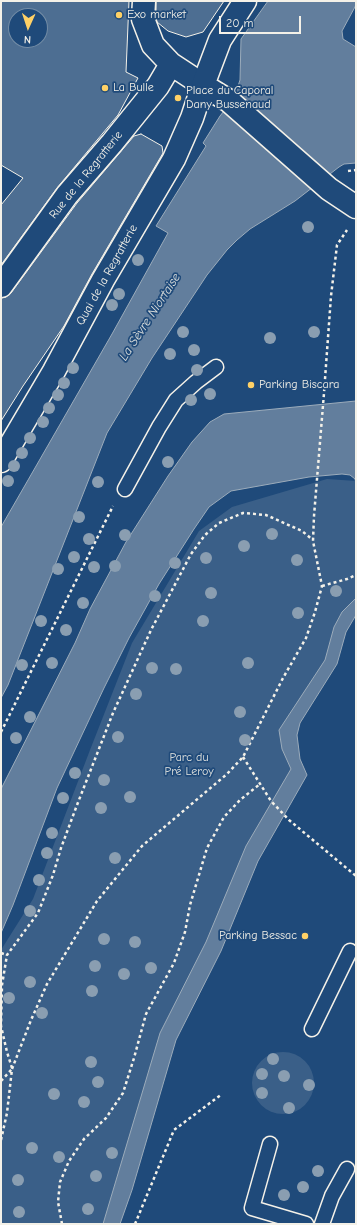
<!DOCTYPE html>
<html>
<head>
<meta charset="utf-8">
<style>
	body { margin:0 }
	#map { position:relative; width:357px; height:1225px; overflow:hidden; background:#1f4a7a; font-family:"Comic Neue",sans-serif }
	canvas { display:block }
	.frame { position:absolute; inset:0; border:2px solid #f4f1e8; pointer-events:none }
	.north { position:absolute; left:8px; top:8px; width:40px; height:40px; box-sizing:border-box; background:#1f4a7a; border:1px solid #748da6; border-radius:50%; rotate:183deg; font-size:11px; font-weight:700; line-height:16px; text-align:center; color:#f4f1e8 }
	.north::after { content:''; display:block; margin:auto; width:14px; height:18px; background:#ffd166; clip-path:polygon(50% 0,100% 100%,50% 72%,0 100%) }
	.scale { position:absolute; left:219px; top:16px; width:82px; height:18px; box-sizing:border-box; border:2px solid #f4f1e8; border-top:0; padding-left:5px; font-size:12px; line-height:14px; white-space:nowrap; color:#f4f1e8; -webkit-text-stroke:3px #1f4a7a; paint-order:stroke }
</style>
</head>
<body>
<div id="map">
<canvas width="357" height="1225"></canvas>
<div class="frame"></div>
<div class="north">N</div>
<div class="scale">20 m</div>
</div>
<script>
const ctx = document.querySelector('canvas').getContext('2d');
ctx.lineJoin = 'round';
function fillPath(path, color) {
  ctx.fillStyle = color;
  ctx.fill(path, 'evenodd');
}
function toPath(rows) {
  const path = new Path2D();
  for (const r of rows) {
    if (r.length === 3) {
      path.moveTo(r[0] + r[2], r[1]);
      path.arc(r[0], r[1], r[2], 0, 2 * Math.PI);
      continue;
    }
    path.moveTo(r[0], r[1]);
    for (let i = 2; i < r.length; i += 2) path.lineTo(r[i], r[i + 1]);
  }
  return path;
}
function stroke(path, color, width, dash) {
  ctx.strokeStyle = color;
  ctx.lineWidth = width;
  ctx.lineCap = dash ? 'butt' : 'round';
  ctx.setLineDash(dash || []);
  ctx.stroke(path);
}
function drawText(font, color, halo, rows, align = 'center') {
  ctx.font = font + ' "Comic Neue",sans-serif';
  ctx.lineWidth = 3.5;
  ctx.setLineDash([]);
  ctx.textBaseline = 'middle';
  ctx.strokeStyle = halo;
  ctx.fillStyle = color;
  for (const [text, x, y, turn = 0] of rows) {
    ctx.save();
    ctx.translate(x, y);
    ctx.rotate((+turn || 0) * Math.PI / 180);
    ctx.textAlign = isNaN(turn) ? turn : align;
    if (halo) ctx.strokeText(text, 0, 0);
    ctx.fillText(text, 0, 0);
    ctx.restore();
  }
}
fillPath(toPath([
	[327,479,356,481,356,605,336,653,283,733,296,772,208,943,107,1224,1,1224,1,950,33,899,90,750,132,643,199,531,232,507],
	[283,1083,31]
]), '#3a5f88');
const water = toPath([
	[268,1,356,1,356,5,342,31,343,39,356,47,356,163,344,164,339,167,295,201,250,229,237,240,227,250,207,275,152,358,107,433,8,685,1,698,1,527,112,334,168,233,156,226,206,146,203,143,220,116,234,98,240,80,241,39,268,1],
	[356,401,356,483,355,479,350,475,342,474,309,477,231,491,209,507,194,529,159,584,129,638,104,688,57,788,13,905,1,933,1,789,75,643,90,609,126,542,168,476,192,442,210,422,224,414,356,401],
	[356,598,356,615,346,632,337,664,300,723,297,735,300,759,307,775,258,861,221,951,176,1040,132,1190,120,1224,103,1224,160,1033,206,942,246,846,291,769,282,749,279,730,325,660,334,627,342,612,356,598]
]);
fillPath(water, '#627e9d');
stroke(water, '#9cacbb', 1);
const building = toPath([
	[1,1,129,1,126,72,138,78,118,115,57,188,1,265,1,205,23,178,1,165,1,1],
	[16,16,40,16,40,40,16,40,16,16],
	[156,1,224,1,203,32,186,37,168,31,157,22,156,17,156,1],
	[141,134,162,146,163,153,92,274,64,326,23,386,1,421,1,298,6,297,11,293,77,203,134,136,141,134]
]);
fillPath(building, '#4d6e92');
stroke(building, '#f4f1e8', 1);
const service = toPath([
	[125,489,159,427,176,400,196,382,216,367],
	[312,1029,350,951],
	[270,1144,252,1208,306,1224],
	[322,1224,332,1196,347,1169]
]);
const minor = toPath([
	[1,286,67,195,112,143,158,86,171,64],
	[1,461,54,371,103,280,174,159,192,118,203,85,171,64,153,45,143,19,144,1]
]);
const tertiary = toPath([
	[245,1,220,40,203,85,229,101,329,189,356,207]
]);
stroke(service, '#f4f1e8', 17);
stroke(minor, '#f4f1e8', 25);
stroke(tertiary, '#f4f1e8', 25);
stroke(toPath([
	[348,171,356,170],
	[322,586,347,579,356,575],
	[1,732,113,506],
	[243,757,271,801,289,820,356,876],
	[1,953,7,955],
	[12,1068,7,1052,1,1026,2,985,7,955,38,913,53,875,61,848,77,805,113,713,151,630,191,554,205,535,219,523,243,513,266,515,302,531,313,540],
	[1,1081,12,1069],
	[1,1140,7,1113,12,1069,31,1020,47,984,97,901,142,846,227,774,243,757,283,678,306,638,315,612,322,586,313,541,314,516,324,393,331,296,337,245,347,230],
	[62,1224,58,1202,60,1182,69,1161,84,1139,106,1118,123,1093,134,1058,146,1014,174,963,185,932,190,905,207,848,224,817,240,800,260,784],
	[135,1224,174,1130,222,1094]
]), '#f4f1e8', 2.5, [3, 3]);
stroke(service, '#1f4a7a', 14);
stroke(minor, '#1f4a7a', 22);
stroke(tertiary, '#1f4a7a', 22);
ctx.fillStyle = '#8a9eb1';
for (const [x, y] of [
	[308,227],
	[138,260],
	[119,294],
	[112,305],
	[183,332],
	[314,332],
	[270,338],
	[194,350],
	[170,354],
	[73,368],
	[197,370],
	[64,383],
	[210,394],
	[58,395],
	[191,400],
	[49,408],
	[43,422],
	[30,438],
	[22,453],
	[168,462],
	[14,466],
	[8,481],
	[98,482],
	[79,517],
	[272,534],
	[125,535],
	[89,539],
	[244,546],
	[74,557],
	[206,558],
	[297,560],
	[175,563],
	[115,566],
	[94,567],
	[58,569],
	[336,591],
	[211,593],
	[155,596],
	[83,603],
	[298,613],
	[41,621],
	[203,621],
	[66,630],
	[52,663],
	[248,663],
	[22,665],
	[152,668],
	[176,669],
	[136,694],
	[240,712],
	[30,717],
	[118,737],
	[16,738],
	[245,740],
	[75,773],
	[104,780],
	[130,797],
	[63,798],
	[101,808],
	[52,833],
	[47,853],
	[115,858],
	[39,880],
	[30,911],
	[104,939],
	[135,942],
	[95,966],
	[151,968],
	[124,974],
	[30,982],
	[92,991],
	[9,998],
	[42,1013],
	[273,1059],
	[91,1062],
	[262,1074],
	[284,1076],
	[98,1082],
	[309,1085],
	[262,1093],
	[54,1094],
	[84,1102],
	[289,1108],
	[32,1148],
	[112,1153],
	[59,1157],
	[318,1171],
	[96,1176],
	[18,1180],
	[303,1187],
	[284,1195],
	[88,1209],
	[19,1212]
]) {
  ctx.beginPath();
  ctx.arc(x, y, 6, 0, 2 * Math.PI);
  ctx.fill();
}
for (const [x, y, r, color] of [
	[119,15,4,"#ffd166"],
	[105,88,4,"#ffd166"],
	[178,98,4,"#ffd166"],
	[251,385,4,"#ffd166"],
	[305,936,4,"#ffd166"]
]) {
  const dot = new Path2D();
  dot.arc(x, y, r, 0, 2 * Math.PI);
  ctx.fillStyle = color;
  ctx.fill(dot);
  stroke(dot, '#1f4a7a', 1.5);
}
drawText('12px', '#f4f1e8', '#1f4a7a', [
	["Exo market",127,15],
	["La Bulle",113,88],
	["Place du Caporal",186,91],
	["Dany Bussenaud",186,105],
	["Parking Biscara",259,385],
	["Parking Bessac",297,936,"right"]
], 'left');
drawText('12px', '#f4f1e8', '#1f4a7a', [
	["Rue de la Regratterie",86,175,-51],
	["Quai de la Regratterie",107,275,-61]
]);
drawText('12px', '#e1e2de', '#1f4a7a', [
	["Parc du",189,758],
	["Pré Leroy",189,772]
]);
drawText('italic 13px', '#dee0dd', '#1f4a7a', [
	["La Sèvre Niortaise",150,317,-57]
]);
</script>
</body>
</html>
